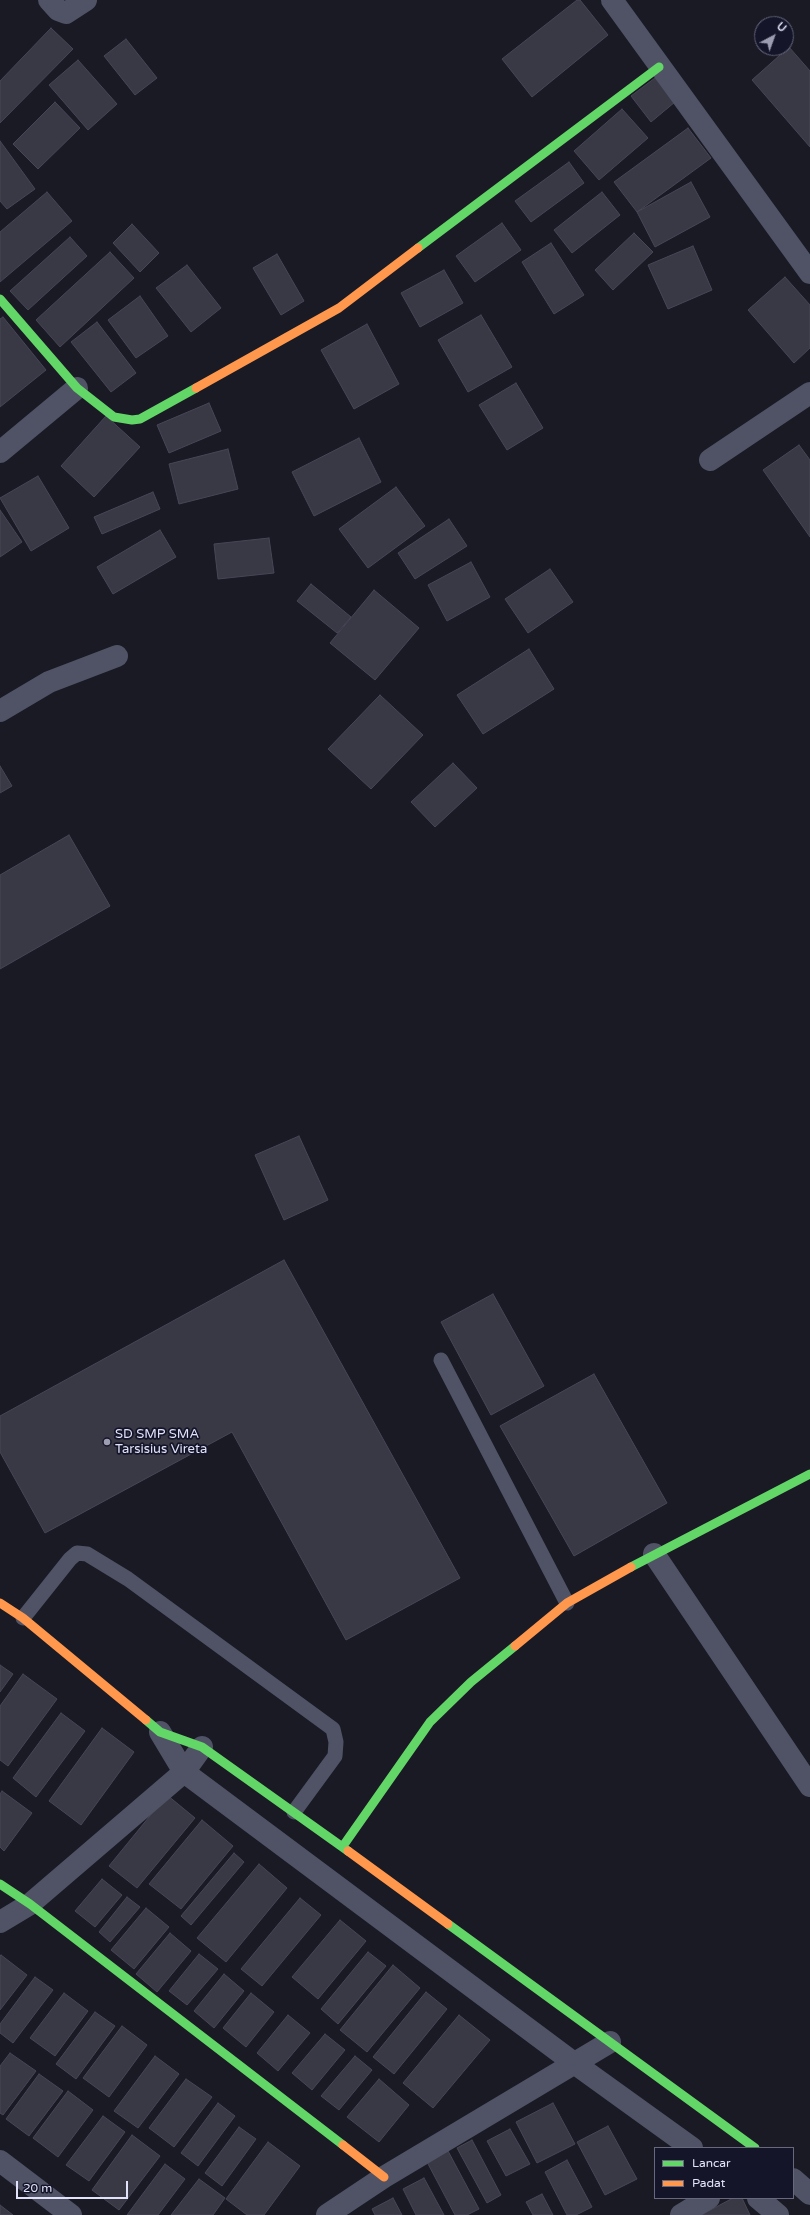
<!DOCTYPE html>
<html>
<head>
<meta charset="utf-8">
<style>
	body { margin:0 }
	#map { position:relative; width:810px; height:2215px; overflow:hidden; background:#1a1a25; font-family:"Varela Round",sans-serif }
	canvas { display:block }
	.legend { position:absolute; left:654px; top:2147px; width:140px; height:52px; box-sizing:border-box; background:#15152a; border:1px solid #67677e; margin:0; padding:5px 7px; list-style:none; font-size:12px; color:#e2e3fb }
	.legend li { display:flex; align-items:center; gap:8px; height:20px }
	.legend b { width:20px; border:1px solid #67677e }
	.north { position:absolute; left:754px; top:16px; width:40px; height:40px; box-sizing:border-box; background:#15152a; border:1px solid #67677e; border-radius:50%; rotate:41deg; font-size:11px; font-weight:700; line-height:16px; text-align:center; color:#e2e3fb }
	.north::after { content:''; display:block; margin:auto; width:14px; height:18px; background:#9c9db0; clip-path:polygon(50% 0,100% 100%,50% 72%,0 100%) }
	.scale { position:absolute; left:16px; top:2181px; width:112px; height:18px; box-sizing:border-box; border:2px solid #e2e3fb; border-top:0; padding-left:5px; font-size:12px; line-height:14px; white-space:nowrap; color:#e2e3fb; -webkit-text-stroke:3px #15152a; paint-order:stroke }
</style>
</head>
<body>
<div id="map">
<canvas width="810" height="2215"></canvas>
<ul class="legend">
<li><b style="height:5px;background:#63d668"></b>Lancar</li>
<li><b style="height:5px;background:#ff974d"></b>Padat</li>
</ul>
<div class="north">U</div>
<div class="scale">20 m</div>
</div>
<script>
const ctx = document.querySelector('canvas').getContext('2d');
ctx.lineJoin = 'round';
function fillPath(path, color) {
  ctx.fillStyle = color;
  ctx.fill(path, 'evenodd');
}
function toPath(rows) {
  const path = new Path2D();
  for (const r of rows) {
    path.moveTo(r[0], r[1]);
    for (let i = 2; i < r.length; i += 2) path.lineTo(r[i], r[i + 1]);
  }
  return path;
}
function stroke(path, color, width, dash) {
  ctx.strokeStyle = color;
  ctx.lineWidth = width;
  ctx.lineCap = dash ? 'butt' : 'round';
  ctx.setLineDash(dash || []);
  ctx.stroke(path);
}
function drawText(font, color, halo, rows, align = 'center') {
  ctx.font = font + ' "Varela Round",sans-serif';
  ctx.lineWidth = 3.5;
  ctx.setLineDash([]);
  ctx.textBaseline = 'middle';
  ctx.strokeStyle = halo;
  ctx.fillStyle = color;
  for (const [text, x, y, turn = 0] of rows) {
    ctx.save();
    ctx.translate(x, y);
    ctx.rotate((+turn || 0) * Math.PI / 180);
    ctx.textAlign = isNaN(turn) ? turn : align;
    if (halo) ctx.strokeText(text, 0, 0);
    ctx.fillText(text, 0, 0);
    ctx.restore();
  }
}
const building = toPath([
	[577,0,580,0,608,35,532,97,502,59,577,0],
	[51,28,73,49,0,123,0,81,51,28],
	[126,39,157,78,135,95,104,56,126,39],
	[789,47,810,71,810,147,752,80,789,47],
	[78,60,117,104,88,130,49,85,78,60],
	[655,78,675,102,651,122,631,96,655,78],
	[55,102,80,128,38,169,13,144,55,102],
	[622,109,648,138,599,180,574,151,622,109],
	[688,128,711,158,637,212,614,182,688,128],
	[0,141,35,189,7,209,0,201,0,141],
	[569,162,584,183,531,222,515,201,569,162],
	[691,182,710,217,655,247,637,212,691,182],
	[47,192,72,221,0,282,0,232,47,192],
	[602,192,620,215,572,253,554,230,602,192],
	[502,223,521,250,475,282,456,256,502,223],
	[132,224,159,253,140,272,113,243,132,224],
	[634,233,653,252,613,290,595,270,634,233],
	[70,237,87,256,28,310,10,291,70,237],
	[551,243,584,295,554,314,522,262,551,243],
	[693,246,712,290,668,309,648,265,693,246],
	[110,252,134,278,60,347,36,320,110,252],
	[277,254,304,301,281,315,253,268,277,254],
	[187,265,221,308,191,332,156,288,187,265],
	[444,270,463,303,420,327,401,293,444,270],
	[785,277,810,305,810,348,794,363,748,310,785,277],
	[140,296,168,336,136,358,108,320,140,296],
	[481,315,512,367,468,392,438,340,481,315],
	[3,317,46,370,0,407,0,319,3,317],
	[97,322,136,373,111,392,71,342,97,322],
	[367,324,399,384,354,409,321,350,367,324],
	[516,383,543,428,507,450,479,405,516,383],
	[209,403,221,431,169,453,157,425,209,403],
	[106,416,140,447,94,497,61,466,106,416],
	[359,438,381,482,314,516,292,472,359,438],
	[799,445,810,460,810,537,763,470,799,445],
	[228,449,238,489,179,504,169,464,228,449],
	[38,476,69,528,31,551,0,498,38,476],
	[396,487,425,526,368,568,339,529,396,487],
	[153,492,160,509,102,534,94,517,153,492],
	[0,510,22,542,0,557,0,510],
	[449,519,467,546,415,579,398,553,449,519],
	[160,530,176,557,113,594,97,567,160,530],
	[269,538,274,573,218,579,214,544,269,538],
	[471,562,490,597,447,621,428,585,471,562],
	[550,569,573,602,528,633,505,599,550,569],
	[311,584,351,617,337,633,297,601,311,584],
	[374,590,419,628,375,680,330,643,374,590],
	[529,649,554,689,483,734,457,695,529,649],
	[380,695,423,735,371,789,328,749,380,695],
	[453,763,477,788,435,827,411,802,453,763],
	[0,766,12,786,0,793,0,766],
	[69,835,110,906,0,969,0,875,69,835],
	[299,1136,328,1200,284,1220,255,1155,299,1136],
	[284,1260,460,1578,346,1640,232,1432,45,1533,0,1452,0,1416,284,1260],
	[493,1294,544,1386,491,1415,441,1322,493,1294],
	[594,1374,667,1503,574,1556,500,1426,594,1374],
	[0,1665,13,1674,0,1692,0,1665],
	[23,1674,57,1699,8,1766,0,1760,0,1706,23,1674],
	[61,1713,85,1731,36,1797,13,1778,61,1713],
	[102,1728,134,1752,81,1825,49,1801,102,1728],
	[2,1791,32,1813,4,1851,0,1847,0,1794,2,1791],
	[167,1795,195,1818,137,1888,109,1866,167,1795],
	[202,1820,233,1846,181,1909,149,1884,202,1820],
	[234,1853,244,1862,191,1925,181,1916,234,1853],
	[259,1864,287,1888,226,1962,197,1938,259,1864],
	[102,1879,122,1895,95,1927,75,1911,102,1879],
	[127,1897,140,1907,110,1942,99,1932,127,1897],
	[300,1898,321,1915,262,1986,241,1969,300,1898],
	[146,1908,169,1927,134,1969,111,1950,146,1908],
	[340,1920,366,1941,318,1999,292,1977,340,1920],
	[170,1933,191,1951,157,1992,136,1974,170,1933],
	[368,1952,386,1966,338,2024,321,2009,368,1952],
	[199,1954,218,1969,187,2005,169,1991,199,1954],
	[1,1955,27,1975,0,2010,0,1956,1,1955],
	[393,1965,420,1988,367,2052,340,2030,393,1965],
	[224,1974,244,1991,214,2028,194,2011,224,1974],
	[35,1977,53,1990,13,2043,0,2033,0,2024,35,1977],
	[426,1992,447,2009,394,2074,373,2057,426,1992],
	[64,1993,88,2011,55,2056,30,2038,64,1993],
	[251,1993,274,2012,246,2047,223,2028,251,1993],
	[95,2012,115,2026,76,2079,56,2064,95,2012],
	[288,2015,310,2033,278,2071,257,2053,288,2015],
	[459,2015,490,2040,433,2108,403,2083,459,2015],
	[122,2026,147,2045,109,2097,83,2078,122,2026],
	[325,2034,345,2050,312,2090,292,2073,325,2034],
	[10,2053,36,2071,3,2115,0,2113,0,2066,10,2053],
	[155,2056,179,2074,138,2128,114,2111,155,2056],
	[355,2056,372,2070,339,2110,321,2096,355,2056],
	[39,2074,63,2091,29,2136,6,2119,39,2074],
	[186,2079,212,2097,174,2147,149,2128,186,2079],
	[379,2079,409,2105,379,2142,347,2117,379,2079],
	[68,2091,93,2110,58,2157,33,2138,68,2091],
	[218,2103,235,2116,198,2166,181,2153,218,2103],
	[553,2103,575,2144,537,2163,516,2122,553,2103],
	[103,2116,125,2132,89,2181,66,2165,103,2116],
	[608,2126,637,2179,605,2195,577,2142,608,2126],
	[239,2127,256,2139,222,2186,205,2173,239,2127],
	[510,2129,530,2164,506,2176,487,2141,510,2129],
	[132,2135,160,2156,119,2210,92,2190,132,2135],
	[472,2140,501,2195,487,2203,457,2148,472,2140],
	[268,2142,300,2166,264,2215,247,2215,226,2199,268,2142],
	[448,2151,479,2209,467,2215,455,2215,427,2162,448,2151],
	[567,2160,592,2207,576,2215,567,2215,545,2172,567,2160],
	[165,2164,185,2179,158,2215,127,2215,165,2164],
	[424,2178,444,2215,416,2215,403,2189,424,2178],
	[199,2179,225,2198,213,2215,171,2215,199,2179],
	[542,2194,553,2215,533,2215,526,2202,542,2194],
	[393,2198,402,2215,375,2215,372,2209,393,2198],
	[733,2198,742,2198,750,2215,701,2215,733,2198],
	[0,2205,13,2215,0,2215,0,2205]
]);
fillPath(building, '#393946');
stroke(building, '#464657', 1);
stroke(toPath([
	[441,1360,567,1603],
	[23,1618,70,1559,77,1553,87,1554,128,1579,333,1729,336,1742,335,1756,294,1812]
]), '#505365', 15);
stroke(toPath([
	[49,0,58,10,66,13,86,0],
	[612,0,810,273],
	[0,452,77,388],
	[710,460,810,393],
	[0,711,49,682,117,656],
	[654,1554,810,1786],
	[160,1732,184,1772,574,2063,692,2148],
	[0,1922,30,1904,184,1772,202,1747],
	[0,2161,71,2215],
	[793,2179,810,2194],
	[758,2198,778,2215],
	[327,2215,384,2177,610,2042],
	[681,2215,709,2198]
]), '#505365', 22);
stroke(toPath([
	[418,248,659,67],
	[0,299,77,388,114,417,132,420,140,419,196,388],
	[631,1567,810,1474],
	[146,1720,160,1732,202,1747,348,1851],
	[343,1846,430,1722,471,1682,515,1646],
	[0,1884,30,1904,343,2145],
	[448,1924,755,2148]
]), '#63d668', 9);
stroke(toPath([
	[196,388,339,308,418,248],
	[0,1603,23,1618,146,1720],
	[515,1646,567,1603,631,1567],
	[348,1851,448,1924],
	[343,2145,384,2177]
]), '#ff974d', 9);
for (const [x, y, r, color] of [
	[107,1442,4,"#9c9db0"]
]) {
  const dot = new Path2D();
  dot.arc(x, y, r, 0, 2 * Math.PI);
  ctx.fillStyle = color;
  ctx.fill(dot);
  stroke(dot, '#15152a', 1.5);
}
drawText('13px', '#e2e3fb', '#15152a', [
	["SD SMP SMA",115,1435],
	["Tarsisius Vireta",115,1450]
], 'left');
</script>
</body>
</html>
